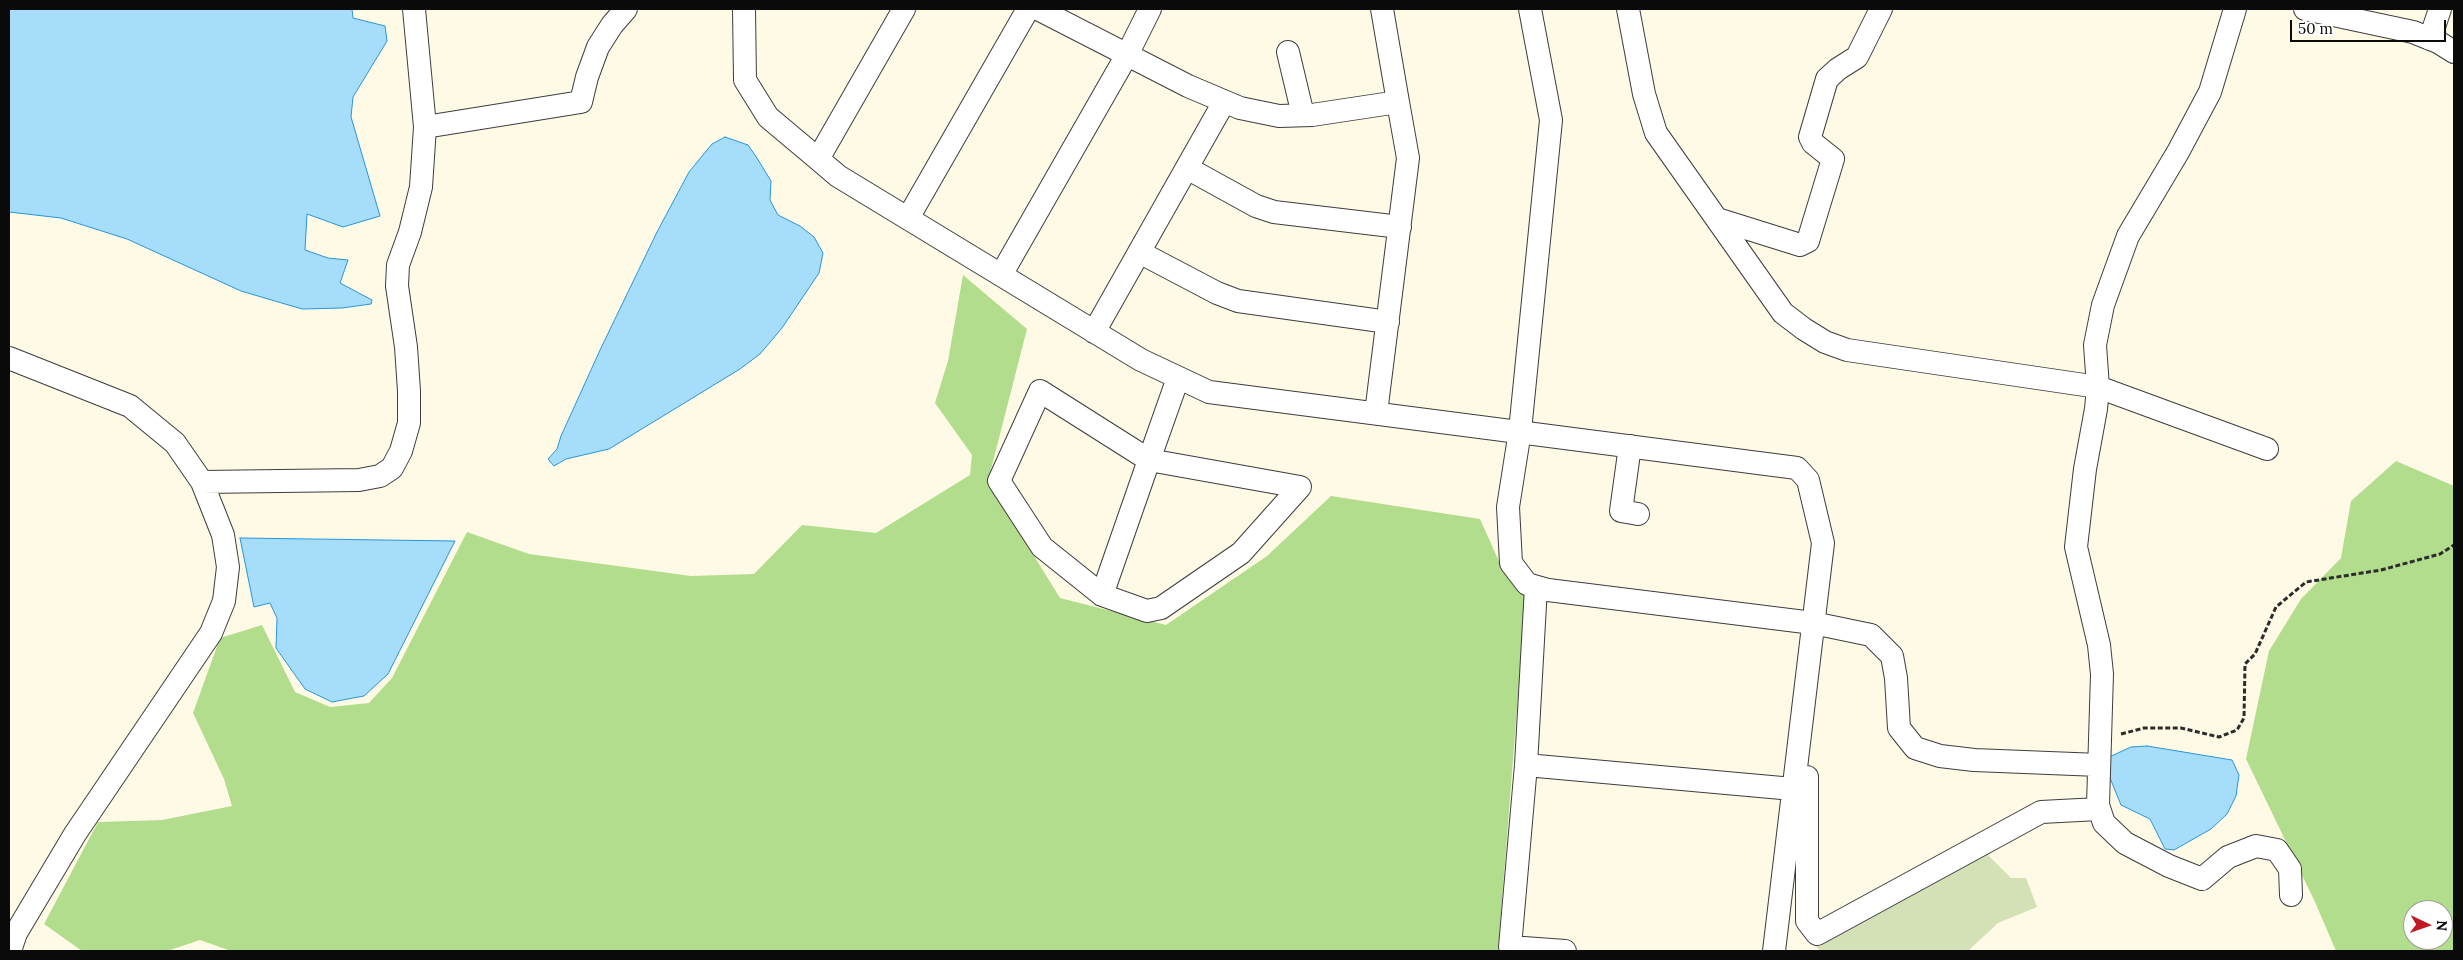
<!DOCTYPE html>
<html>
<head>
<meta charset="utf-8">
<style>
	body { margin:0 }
	#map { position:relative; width:2463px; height:960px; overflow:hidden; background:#fffae6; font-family:Lora,serif }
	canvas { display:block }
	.frame { position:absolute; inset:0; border:10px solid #0a0a0a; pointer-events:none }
	.north { position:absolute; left:2403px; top:900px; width:50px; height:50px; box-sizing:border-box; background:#fff; border:1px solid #9d9d9d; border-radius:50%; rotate:93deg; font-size:14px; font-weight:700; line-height:20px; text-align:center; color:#0a0a0a }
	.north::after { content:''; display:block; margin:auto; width:18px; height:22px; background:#c21925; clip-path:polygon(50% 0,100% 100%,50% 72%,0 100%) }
	.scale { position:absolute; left:2290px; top:20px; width:156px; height:22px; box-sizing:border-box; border:2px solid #0a0a0a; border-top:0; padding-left:6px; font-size:15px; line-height:18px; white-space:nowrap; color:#0a0a0a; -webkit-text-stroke:4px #fff; paint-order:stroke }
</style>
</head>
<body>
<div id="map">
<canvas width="2463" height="960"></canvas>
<div class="frame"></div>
<div class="north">N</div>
<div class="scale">50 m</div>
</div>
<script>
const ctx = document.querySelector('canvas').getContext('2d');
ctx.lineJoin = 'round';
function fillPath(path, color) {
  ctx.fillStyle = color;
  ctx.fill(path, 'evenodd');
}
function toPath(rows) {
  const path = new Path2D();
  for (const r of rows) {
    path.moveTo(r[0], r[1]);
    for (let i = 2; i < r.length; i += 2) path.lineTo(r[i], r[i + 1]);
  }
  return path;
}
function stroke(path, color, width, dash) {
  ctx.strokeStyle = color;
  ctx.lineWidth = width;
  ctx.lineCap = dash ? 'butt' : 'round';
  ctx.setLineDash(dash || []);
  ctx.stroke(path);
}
fillPath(toPath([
	[963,275,1027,329,988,481,1060,598,1166,625,1267,556,1331,496,1480,519,1502,568,1526,594,1498,951,231,951,200,940,167,951,82,951,44,924,98,822,162,820,232,806,224,779,193,713,220,638,262,625,295,692,330,707,369,703,392,678,467,532,529,554,691,576,754,574,802,525,876,533,970,475,972,455,935,403,948,361],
	[2396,461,2454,486,2454,951,2336,951,2315,902,2246,759,2269,651,2301,599,2341,558,2351,501],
	[2413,910,2443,910,2443,940,2413,940]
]), '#b2dd8c');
fillPath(toPath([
	[1982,849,2011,878,2026,878,2037,907,1998,923,1968,951,1820,951,1815,945]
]), '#d4e1b7');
const water = toPath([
	[9,9,352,9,353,18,385,26,387,41,353,97,351,117,380,216,343,227,307,214,305,250,328,258,348,260,340,283,372,300,371,304,342,308,302,309,241,291,127,239,61,218,9,212,9,9],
	[725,137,748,145,757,158,771,181,770,200,778,215,800,226,814,237,823,253,819,273,782,328,760,354,740,369,609,449,566,459,554,466,548,459,557,449,561,436,601,348,657,232,689,172,712,144,725,137],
	[240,538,455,541,388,674,364,696,332,702,305,689,276,648,277,618,270,603,254,607,240,538],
	[2147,746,2232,760,2239,775,2236,796,2227,814,2211,829,2174,850,2165,849,2150,819,2121,805,2108,773,2107,758,2131,747,2147,746]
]);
fillPath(water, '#a6ddfb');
stroke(water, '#2895d7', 1);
const minor = toPath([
	[744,9,745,80,768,117,818,159,838,176,1141,360,1209,392,1797,468,1808,480,1823,543,1774,951],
	[1038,9,1188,86,1240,108,1279,116,1312,115,1398,102,1382,9],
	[1530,9,1551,120,1520,431,1508,507,1511,563,1527,584,1548,590,1813,623,1871,635,1892,656,1896,678,1899,728,1915,748,1940,756,1974,760,2099,765],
	[1628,9,1644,94,1656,133,1783,313,1804,329,1825,342,1847,350,2098,387,2267,449],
	[2235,9,2210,92,2178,152,2128,236,2103,305,2095,345,2098,387,2096,409,2085,469,2076,547,2099,645,2102,674,2098,805,2104,823,2125,843,2169,866,2202,879,2228,857,2256,846,2277,850,2290,869,2291,895],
	[2305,9,2413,32,2438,42,2454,52],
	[2430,39,2440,9],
	[1288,52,1303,115],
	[425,127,581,102,587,77,598,47,612,25,626,9],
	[818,159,904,9],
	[1187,168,1256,206,1274,212,1400,227],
	[908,218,1028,9],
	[1717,219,1800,245,1808,241,1833,159,1813,143,1810,137,1827,79,1838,69,1857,57,1881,9],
	[1139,252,1217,293,1238,301,1388,322],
	[1001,275,1128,53,1150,9],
	[1094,332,1224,102],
	[9,358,130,406,175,443,202,482,223,535,228,567,224,601,211,633,75,834,16,933,10,951],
	[1376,413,1408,158,1398,102],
	[1630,446,1621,511,1638,514],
	[202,482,359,480,380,476,392,468,401,451,409,423,409,391,406,347,397,286,398,265,410,232,421,187,425,127,414,9],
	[1536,587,1526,765,1510,947,1565,951],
	[1102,595,1147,611,1161,608,1241,553,1300,487,1149,460,1040,391,999,481,1042,547,1102,595,1149,460,1178,378],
	[1526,765,1793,789],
	[1807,777,1807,921,1817,934,2041,812,2099,809]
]);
stroke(minor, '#3d3d3d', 24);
stroke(toPath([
	[2121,734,2144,728,2181,728,2219,737,2237,730,2244,718,2245,664,2255,654,2276,607,2306,582,2381,570,2440,554,2454,545]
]), '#2c2c2c', 3, [5, 2.5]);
stroke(minor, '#fff', 22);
</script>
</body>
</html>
